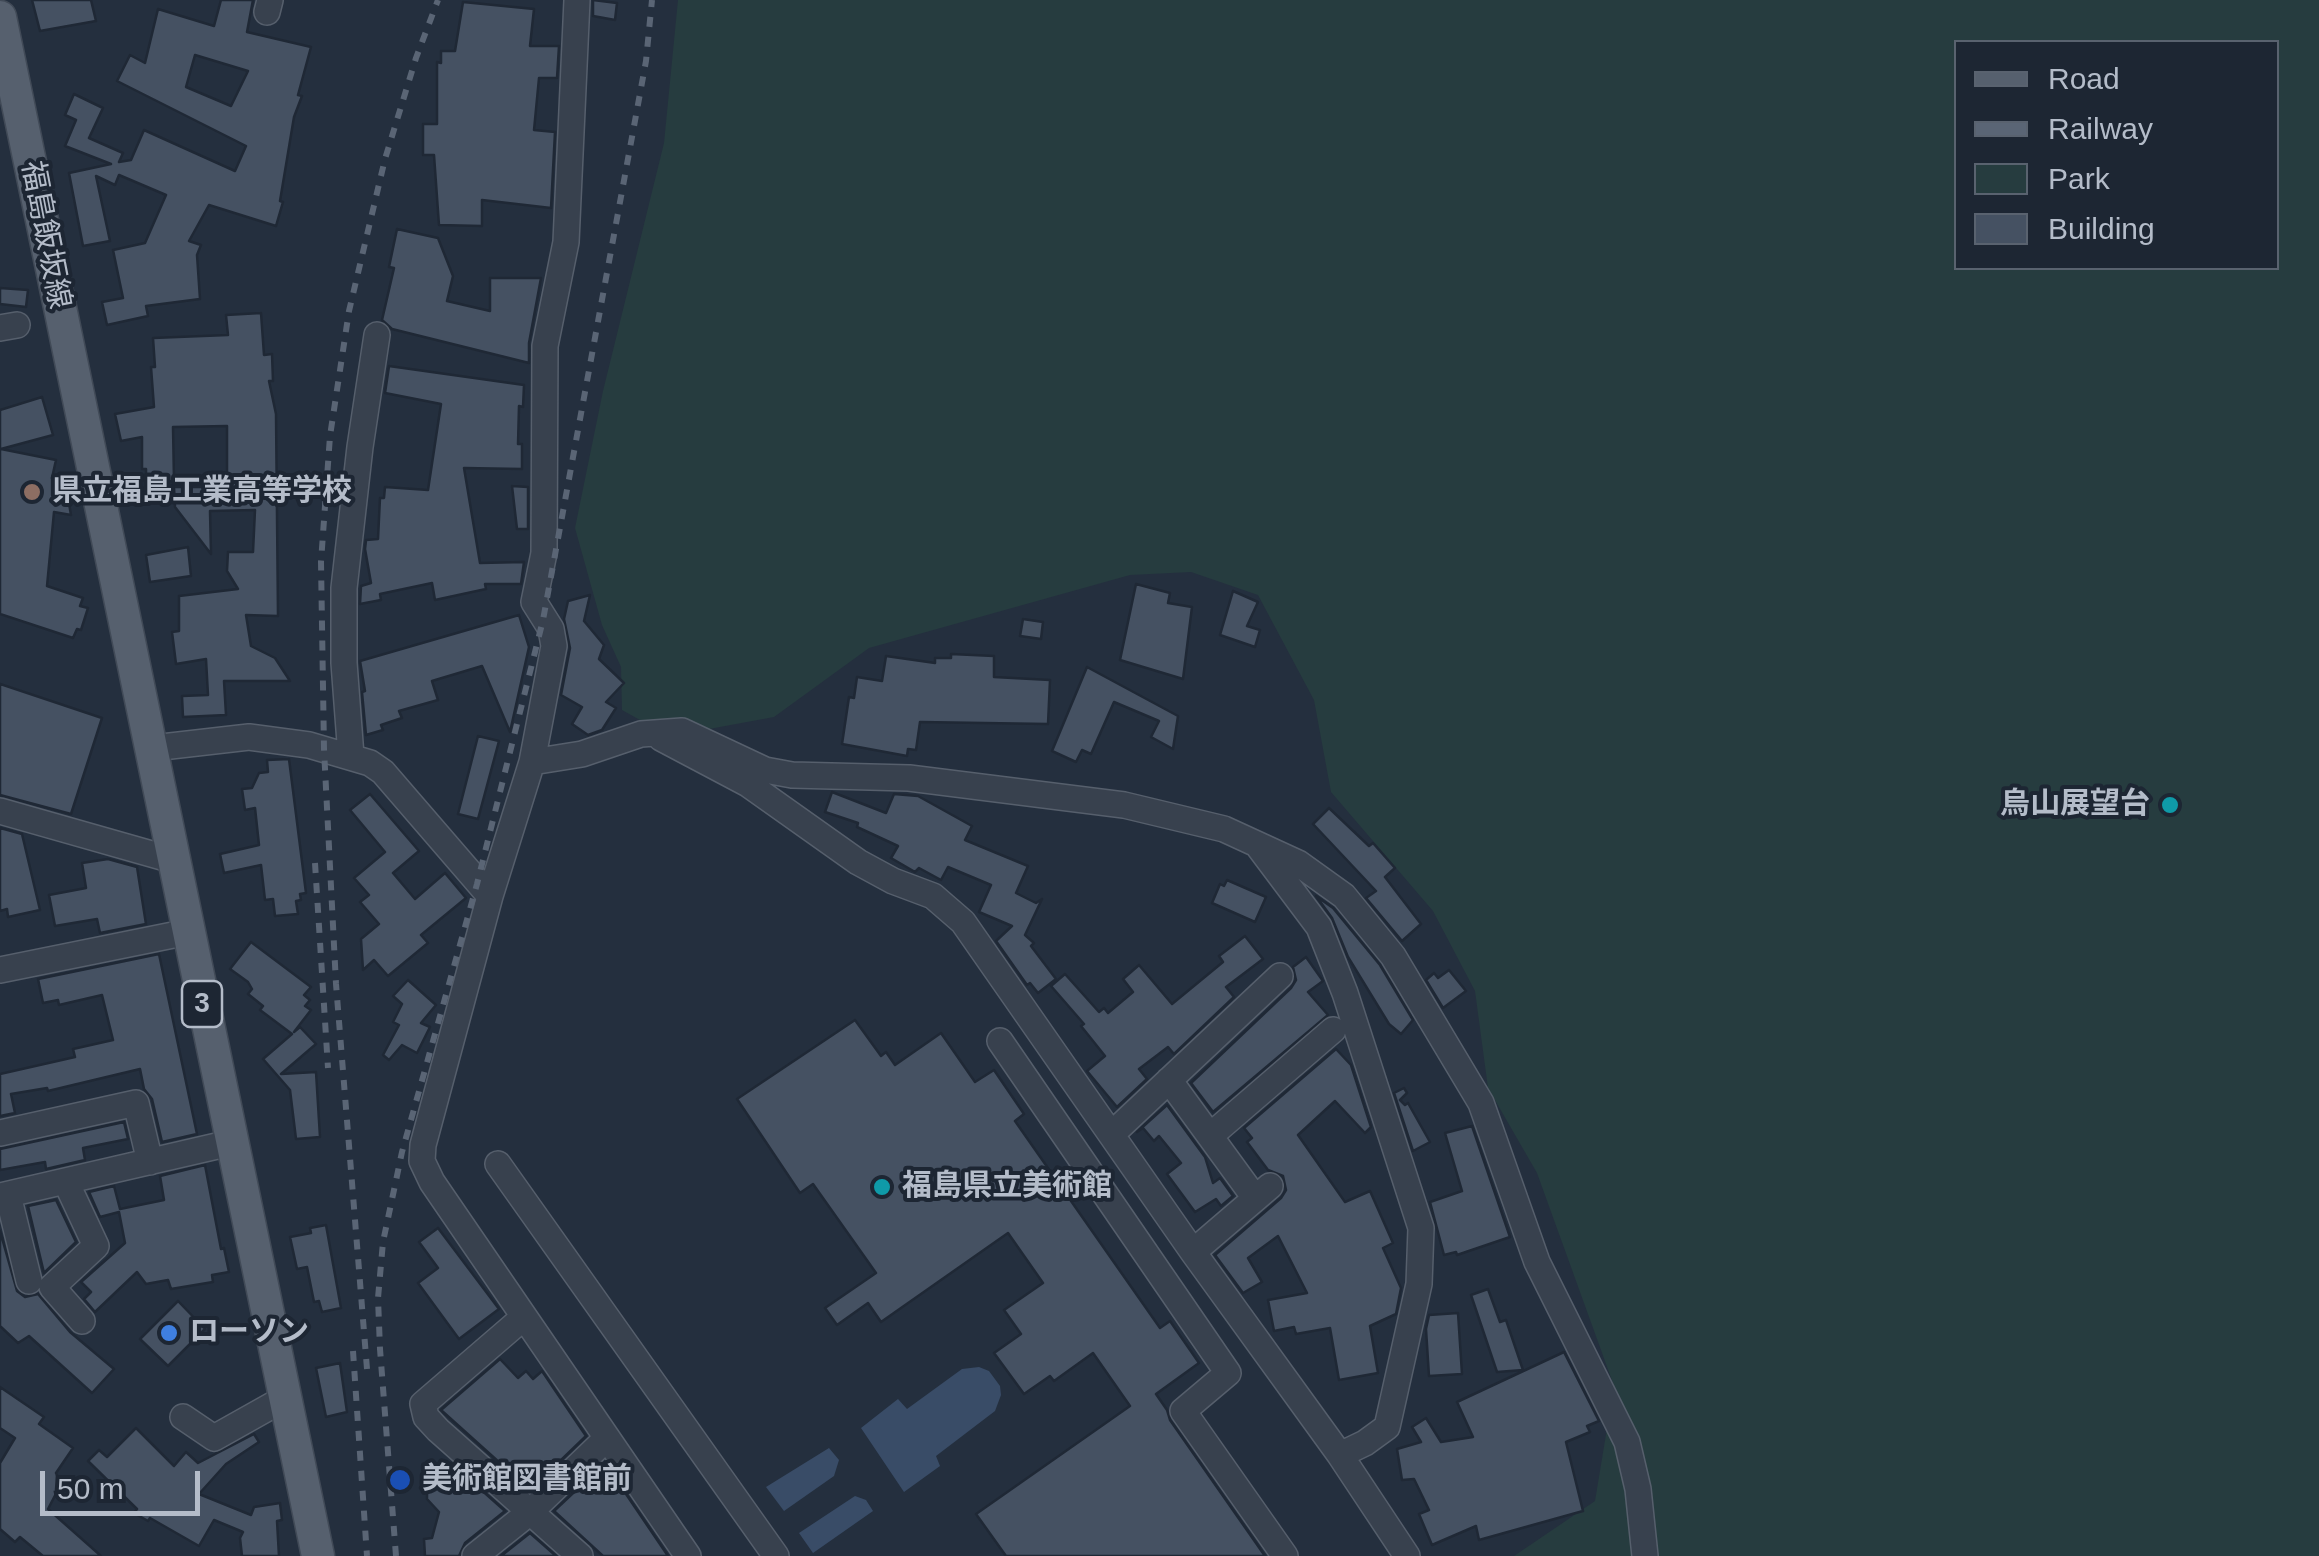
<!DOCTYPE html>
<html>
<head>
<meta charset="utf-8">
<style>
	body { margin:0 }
	#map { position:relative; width:2319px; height:1556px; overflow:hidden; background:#242f3e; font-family:Helvetica,sans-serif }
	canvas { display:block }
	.legend { position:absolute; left:1954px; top:40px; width:325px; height:230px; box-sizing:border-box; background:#1d2633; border:2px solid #59626f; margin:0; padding:12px 18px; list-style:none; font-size:30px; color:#b4bcc9 }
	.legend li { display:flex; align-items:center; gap:20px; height:50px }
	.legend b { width:50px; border:2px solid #59626f }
	.scale { position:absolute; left:40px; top:1471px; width:160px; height:45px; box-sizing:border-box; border:5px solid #b4bcc9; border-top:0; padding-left:12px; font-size:30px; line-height:35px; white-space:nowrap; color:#b4bcc9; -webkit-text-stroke:8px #1d2633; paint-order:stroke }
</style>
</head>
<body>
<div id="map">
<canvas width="2319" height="1556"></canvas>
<ul class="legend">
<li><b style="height:12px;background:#56606e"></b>Road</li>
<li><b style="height:12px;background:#5a6575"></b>Railway</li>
<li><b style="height:28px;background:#263c3f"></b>Park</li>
<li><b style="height:28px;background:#455162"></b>Building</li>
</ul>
<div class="scale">50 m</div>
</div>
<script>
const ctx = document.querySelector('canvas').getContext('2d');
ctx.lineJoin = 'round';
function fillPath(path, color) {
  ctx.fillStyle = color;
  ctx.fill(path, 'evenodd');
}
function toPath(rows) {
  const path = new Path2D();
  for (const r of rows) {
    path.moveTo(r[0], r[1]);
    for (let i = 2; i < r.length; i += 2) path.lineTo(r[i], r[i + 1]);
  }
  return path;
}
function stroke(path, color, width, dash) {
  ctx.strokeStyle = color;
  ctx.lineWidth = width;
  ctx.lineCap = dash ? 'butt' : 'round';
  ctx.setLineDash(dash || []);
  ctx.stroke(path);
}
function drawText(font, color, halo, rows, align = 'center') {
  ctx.font = font + ' Helvetica,"Noto Sans JP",sans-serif';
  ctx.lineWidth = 8;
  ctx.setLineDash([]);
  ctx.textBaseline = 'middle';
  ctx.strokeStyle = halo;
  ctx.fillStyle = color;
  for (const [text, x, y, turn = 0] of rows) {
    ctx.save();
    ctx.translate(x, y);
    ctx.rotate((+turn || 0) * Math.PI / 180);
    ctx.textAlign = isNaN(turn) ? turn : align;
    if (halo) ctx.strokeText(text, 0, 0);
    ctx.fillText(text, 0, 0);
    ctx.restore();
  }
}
fillPath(toPath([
	[678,0,2319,0,2319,1556,1514,1556,1595,1501,1614,1386,1537,1173,1488,1088,1475,991,1433,911,1331,792,1314,700,1258,595,1191,572,1130,575,869,648,774,717,709,729,640,720,622,710,621,667,602,625,575,528,603,391,664,143],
	[1956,42,2276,42,2276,268,1956,268]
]), '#263c3f');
fillPath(toPath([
	[979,1367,989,1371,1000,1386,1001,1395,995,1411,936,1456,940,1466,904,1492,861,1428,898,1399,907,1409,962,1369],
	[829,1448,839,1460,834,1476,784,1511,766,1487],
	[855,1496,866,1500,873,1511,813,1553,799,1533]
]), '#394c67');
const building = toPath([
	[32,0,91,0,96,21,40,31,32,0],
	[221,0,253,0,247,32,311,47,298,95,302,96,294,117,280,201,283,202,276,226,209,205,189,241,201,245,197,255,200,299,146,306,148,316,107,325,102,302,123,298,113,250,145,243,166,195,119,175,115,185,96,176,110,241,83,246,69,173,111,164,65,146,76,120,65,115,74,94,103,108,89,138,123,153,119,162,131,160,144,130,235,171,246,146,117,81,130,55,145,63,158,9,214,26,221,0],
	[195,55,248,71,231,106,186,87,195,55],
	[593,0,617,3,615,20,593,16,593,0],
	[463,2,534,9,530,46,559,46,557,78,539,78,534,130,555,132,551,208,482,200,482,226,439,225,434,155,423,155,423,124,437,124,437,62,441,63,441,51,455,51,463,2],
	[397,229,438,238,453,276,447,301,490,311,490,278,541,278,529,343,529,363,392,329,382,320,394,268,389,267,397,229],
	[0,288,28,290,26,307,0,304,0,288],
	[261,313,264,355,272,354,273,381,269,381,276,414,278,616,246,615,251,646,275,658,290,681,224,681,226,715,183,717,182,696,208,695,206,659,176,664,172,632,179,631,179,596,238,589,227,571,228,552,253,552,255,510,210,511,211,554,175,507,174,487,227,487,227,426,173,427,174,481,151,482,151,474,146,474,146,469,142,469,142,437,121,441,115,414,154,407,151,367,155,367,153,338,228,335,226,315,261,313],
	[389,366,524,385,523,407,519,406,518,444,522,444,522,469,464,468,480,563,524,562,521,584,485,584,486,589,435,600,432,583,380,594,381,600,360,604,361,586,371,583,365,549,366,540,378,539,380,498,384,498,385,487,428,490,441,404,385,393,389,366],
	[42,397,53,435,1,449,56,460,52,478,65,480,71,515,54,512,47,586,83,598,80,606,88,608,81,630,77,629,73,638,0,614,0,410,42,397],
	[512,486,528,487,528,529,517,529,512,486],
	[188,547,191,576,150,582,146,555,188,547],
	[1136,584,1170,593,1168,603,1192,607,1183,679,1120,660,1136,584],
	[1233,591,1258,602,1247,626,1260,630,1255,647,1220,635,1233,591],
	[590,595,584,621,604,645,599,659,624,683,606,702,616,708,602,730,588,735,572,724,582,707,561,695,570,648,564,619,568,601,590,595],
	[519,615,529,647,510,732,482,666,432,681,438,700,399,711,402,718,381,725,383,730,366,735,362,692,365,691,360,661,519,615],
	[1023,619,1043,622,1041,639,1020,636,1023,619],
	[951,654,994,656,994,677,1050,680,1048,724,920,722,916,750,908,749,907,756,842,744,849,697,854,698,857,677,882,681,886,656,935,663,935,658,951,658,951,654],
	[1087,667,1178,716,1173,749,1151,737,1159,721,1114,702,1091,754,1082,750,1076,762,1052,751,1087,667],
	[0,684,102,718,71,814,0,795,0,684],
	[478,736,499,741,478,819,458,814,478,736],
	[289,759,306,893,300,894,301,900,296,901,298,914,275,916,273,899,265,900,261,865,224,873,220,854,259,845,255,808,245,810,242,789,252,788,259,773,268,772,267,760,289,759],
	[832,792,886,813,894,794,918,796,972,826,965,840,1028,866,1016,893,1036,903,1042,899,1025,935,1034,943,1031,946,1056,979,1038,993,1030,983,1027,985,996,941,1012,926,979,912,991,885,948,867,941,880,919,868,915,872,891,858,898,846,857,827,858,823,825,812,832,792],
	[370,794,419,851,393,873,415,899,445,873,466,898,421,935,428,943,388,976,374,960,363,970,361,939,379,924,360,902,369,895,354,878,385,852,350,810,370,794],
	[1329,808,1369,846,1373,843,1395,868,1385,877,1421,924,1402,941,1366,898,1376,891,1313,824,1329,808],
	[0,828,22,834,40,910,8,917,7,909,0,911,0,828],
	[108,859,137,867,146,924,100,933,97,919,55,926,49,895,86,888,82,863,108,859],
	[1227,880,1266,897,1255,922,1212,903,1220,884,1224,886,1227,880],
	[1316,896,1333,908,1380,965,1413,1020,1401,1034,1389,1024,1348,957,1332,918,1316,896],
	[1245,936,1263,959,1226,987,1234,997,1174,1054,1168,1047,1139,1069,1147,1079,1117,1107,1087,1071,1105,1056,1081,1026,1084,1024,1051,986,1065,974,1099,1012,1104,1008,1108,1013,1133,992,1123,979,1139,965,1172,1004,1223,962,1219,956,1245,936],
	[251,942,311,987,304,995,310,1000,305,1006,311,1010,294,1032,300,1027,316,1044,281,1074,316,1072,320,1137,296,1139,290,1090,263,1059,292,1034,260,1010,263,1006,248,994,252,989,248,982,230,969,251,942],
	[159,954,197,1134,162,1142,152,1099,144,1089,140,1069,48,1091,47,1088,11,1094,15,1113,0,1116,0,1074,75,1057,73,1049,113,1040,102,995,59,1005,58,1000,43,1003,38,979,159,954],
	[1306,957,1323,981,1308,992,1328,1015,1213,1112,1191,1083,1291,988,1296,980,1293,967,1306,957],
	[1449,970,1466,991,1443,1008,1426,980,1434,973,1438,978,1449,970],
	[408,980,436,1005,421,1023,430,1027,417,1053,402,1045,389,1060,383,1055,399,1025,393,1022,402,1004,393,996,408,980],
	[855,1020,881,1056,886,1052,895,1065,941,1033,975,1082,994,1070,1024,1114,1015,1121,1160,1328,1170,1321,1199,1363,1156,1394,1167,1410,1170,1420,1265,1556,1006,1556,976,1514,1130,1406,1093,1353,1054,1381,1050,1376,1024,1394,994,1353,1021,1334,1004,1310,1043,1283,1008,1233,881,1322,868,1303,837,1325,825,1308,876,1273,813,1184,800,1193,737,1099,855,1020],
	[1336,1049,1351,1065,1371,1127,1365,1133,1335,1101,1298,1135,1345,1202,1370,1191,1393,1243,1383,1248,1401,1288,1396,1314,1370,1326,1378,1373,1339,1380,1330,1328,1296,1334,1294,1327,1274,1331,1268,1300,1307,1293,1278,1236,1248,1258,1262,1282,1243,1293,1215,1255,1281,1198,1286,1190,1283,1176,1268,1170,1247,1142,1252,1138,1244,1128,1336,1049],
	[1404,1088,1407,1093,1400,1100,1405,1105,1408,1103,1430,1142,1413,1151,1394,1093,1404,1088],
	[1167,1105,1205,1157,1213,1183,1220,1178,1233,1196,1221,1206,1216,1199,1195,1212,1167,1174,1181,1163,1159,1136,1154,1141,1143,1128,1137,1132,1167,1105],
	[124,1122,128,1139,83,1148,85,1160,46,1169,45,1162,0,1170,0,1149,124,1122],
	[1472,1126,1510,1237,1457,1255,1456,1252,1444,1255,1430,1202,1462,1191,1445,1133,1472,1126],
	[205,1165,221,1249,224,1248,229,1272,212,1275,213,1282,171,1289,168,1280,146,1284,137,1272,95,1312,84,1299,91,1292,81,1282,125,1243,119,1212,100,1217,89,1192,114,1186,120,1209,164,1200,160,1176,205,1165],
	[56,1200,76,1242,44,1273,28,1206,56,1200],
	[326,1225,341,1308,322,1312,319,1301,314,1302,307,1267,297,1269,290,1237,311,1233,310,1228,326,1225],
	[438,1228,499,1309,459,1339,418,1283,438,1268,419,1242,438,1228],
	[0,1231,17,1291,25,1297,38,1294,70,1332,114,1369,92,1393,29,1336,18,1343,0,1326,0,1231],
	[1488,1289,1500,1322,1506,1320,1523,1370,1497,1372,1471,1295,1488,1289],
	[178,1301,205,1329,168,1366,140,1339,178,1301],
	[1458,1313,1462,1374,1429,1376,1426,1329,1429,1315,1458,1313],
	[1564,1352,1599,1421,1587,1426,1590,1432,1566,1442,1583,1511,1479,1540,1476,1526,1432,1545,1419,1514,1429,1510,1414,1479,1402,1480,1397,1449,1421,1442,1412,1427,1426,1418,1441,1442,1473,1437,1457,1402,1564,1352],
	[500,1359,518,1378,526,1371,533,1379,542,1371,586,1436,530,1490,441,1410,500,1359],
	[340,1363,347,1412,326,1417,316,1368,340,1363],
	[0,1387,44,1417,39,1424,73,1448,56,1473,61,1484,48,1509,101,1556,43,1556,20,1537,15,1542,0,1529,0,1463,15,1438,0,1428,0,1387],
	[136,1428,174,1466,186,1452,198,1463,254,1434,259,1442,226,1464,199,1494,251,1515,254,1507,280,1503,282,1520,277,1521,279,1556,242,1556,240,1538,243,1532,214,1520,199,1546,150,1518,148,1521,134,1513,137,1509,88,1461,99,1450,107,1457,136,1428],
	[442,1462,451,1463,505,1511,465,1543,459,1556,425,1556,424,1539,432,1538,439,1512,427,1499,427,1477,442,1462],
	[605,1463,668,1556,603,1556,554,1511,605,1463],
	[530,1533,556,1556,501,1556,530,1533]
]);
fillPath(building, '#455162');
stroke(building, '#1f2835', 2.5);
const minor = toPath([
	[577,0,566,242,545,346,544,553,534,602,551,629,554,646,532,762,490,896,423,1145,422,1161,432,1182,688,1556],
	[267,12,270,0],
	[0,328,17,325],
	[661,738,748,784,858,862,893,881,933,896,963,922,1193,1252,1340,1455,1407,1556],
	[153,748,249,737,309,745,370,763,383,772,490,896],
	[351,756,344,663,344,588,360,447,377,335],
	[532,762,582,754,641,734,682,731,765,770,792,775,909,778,1124,805,1224,829,1298,863,1344,896,1393,956,1481,1103,1537,1262,1627,1442,1638,1489,1645,1556],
	[0,811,176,861],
	[1259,847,1319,927,1345,993,1421,1228,1419,1284,1387,1427,1365,1443,1340,1455],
	[0,970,188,932],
	[1000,1041,1228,1373,1183,1411,1285,1556],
	[1169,1080,1255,1198],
	[0,1133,136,1103,150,1162],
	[1113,1133,1280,976],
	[1210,1136,1333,1030],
	[498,1164,776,1556],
	[66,1182,96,1246,52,1287,82,1321],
	[8,1195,29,1281],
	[0,1196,230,1143],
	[1193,1252,1270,1186],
	[524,1317,423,1404,426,1417,438,1430,580,1556],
	[183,1417,214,1438,287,1397],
	[475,1556,530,1512,606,1439]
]);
const major = toPath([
	[0,17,318,1556]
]);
stroke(minor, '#565f6c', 28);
stroke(major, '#414a57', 35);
stroke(minor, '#38414e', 25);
stroke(major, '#56606e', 32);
stroke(toPath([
	[315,863,328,1068],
	[353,1351,367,1556],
	[367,1369,336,984,324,749,321,562,330,436,349,311,385,159,416,58,438,0],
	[396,1556,380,1349,378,1298,383,1242,402,1152,477,884,543,620,646,61,652,0]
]), '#5a6575', 6, [10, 10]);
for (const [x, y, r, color] of [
	[32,492,10,"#8d6e63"],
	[2170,805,10,"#0f9aa8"],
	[882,1187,10,"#0f9aa8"],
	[169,1333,10,"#3f7fe0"],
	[400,1480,12,"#1a4fb4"]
]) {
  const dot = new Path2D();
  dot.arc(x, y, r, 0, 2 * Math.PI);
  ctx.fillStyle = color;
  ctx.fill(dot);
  stroke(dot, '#1d2633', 4);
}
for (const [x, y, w] of [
	[202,1004,40]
]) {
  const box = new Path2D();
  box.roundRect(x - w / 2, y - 23, w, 46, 8);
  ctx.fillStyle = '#1d2633';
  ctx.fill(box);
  stroke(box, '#b4bcc9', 2.5);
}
drawText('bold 28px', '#b4bcc9', null, [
	["3",202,1004]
]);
drawText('30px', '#b4bcc9', '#1d2633', [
	["福島飯坂線",45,235,79]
]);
drawText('bold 30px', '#b4bcc9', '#1d2633', [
	["県立福島工業高等学校",52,492],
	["烏山展望台",2150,805,"right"],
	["福島県立美術館",902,1187],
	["ローソン",189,1333],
	["美術館図書館前",422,1480]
], 'left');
</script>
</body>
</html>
